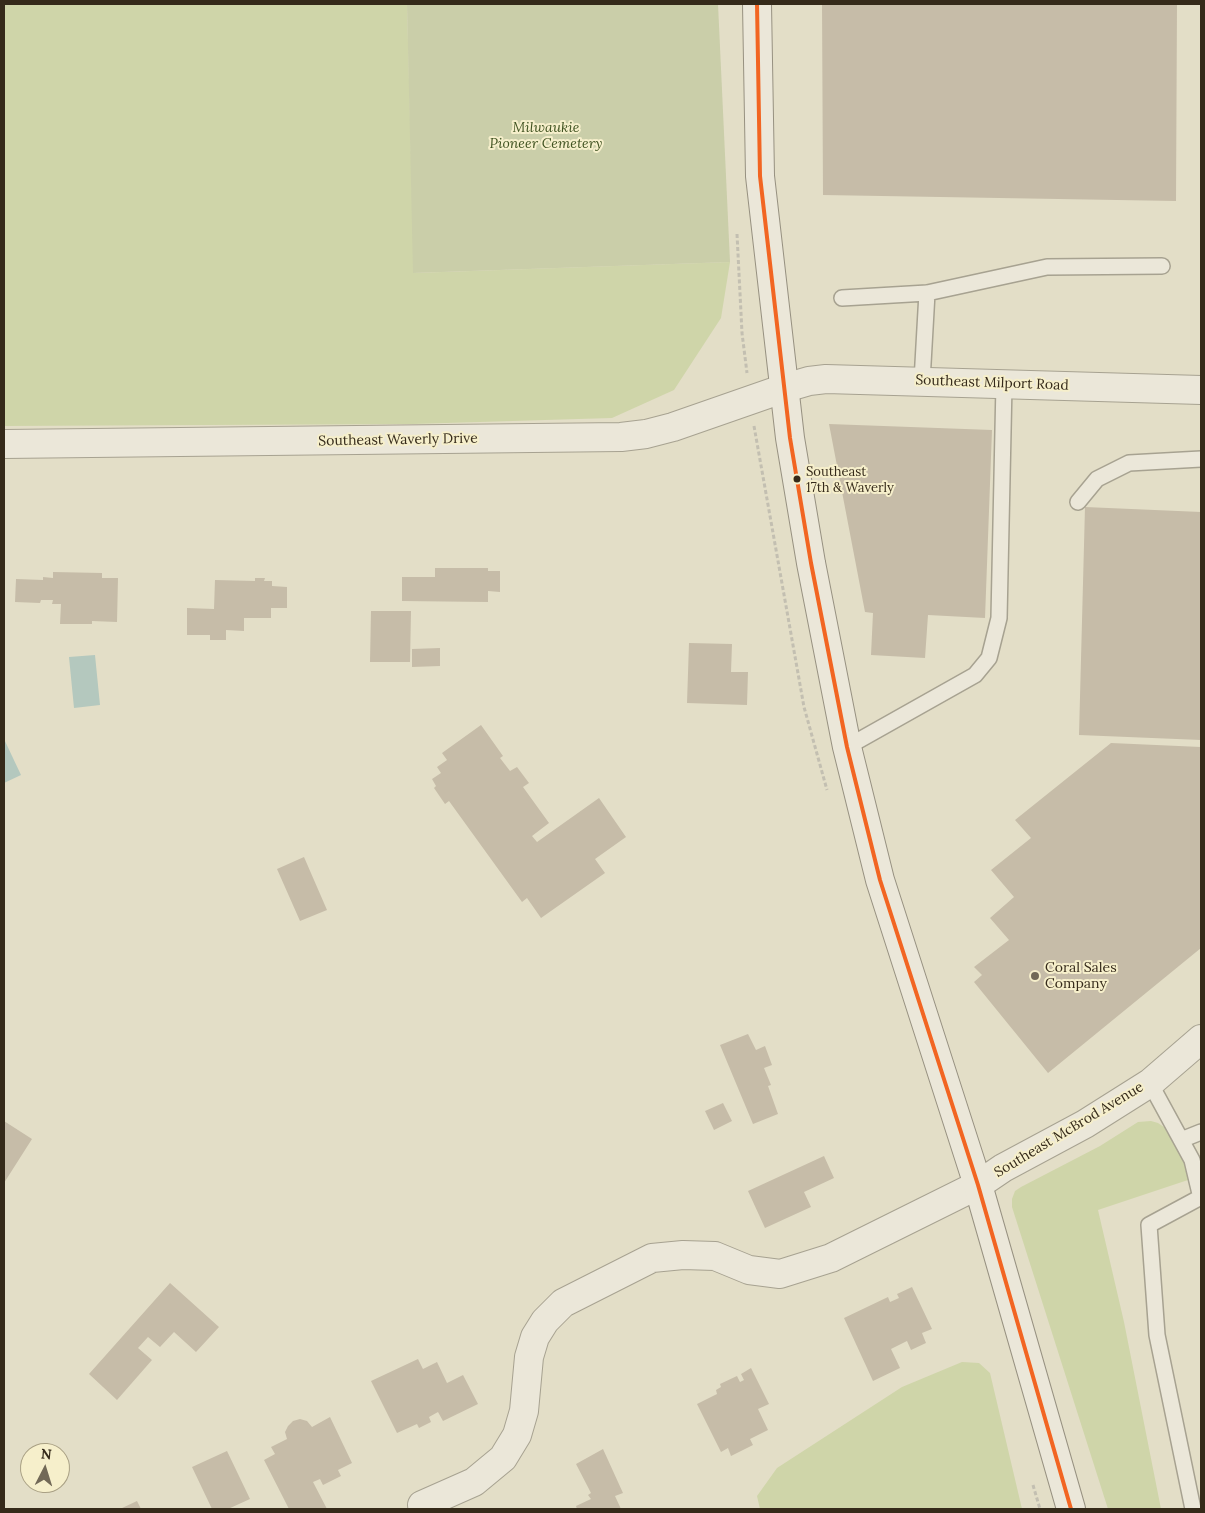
<!DOCTYPE html>
<html>
<head>
<meta charset="utf-8">
<style>
	body { margin:0 }
	#map { position:relative; width:1205px; height:1513px; overflow:hidden; background:#e3dec7; font-family:Lora,serif }
	canvas { display:block }
	.frame { position:absolute; inset:0; border:5px solid #352a1a; pointer-events:none }
	.north { position:absolute; left:20px; top:1443px; width:50px; height:50px; box-sizing:border-box; background:#f6efcb; border:1px solid #a9a084; border-radius:50%; rotate:5deg; font-size:14px; font-weight:700; line-height:20px; text-align:center; color:#352a1a }
	.north::after { content:''; display:block; margin:auto; width:18px; height:22px; background:#726957; clip-path:polygon(50% 0,100% 100%,50% 72%,0 100%) }
</style>
</head>
<body>
<div id="map">
<canvas width="1205" height="1513"></canvas>
<div class="frame"></div>
<div class="north">N</div>
</div>
<script>
const ctx = document.querySelector('canvas').getContext('2d');
ctx.lineJoin = 'round';
function fillPath(path, color) {
  ctx.fillStyle = color;
  ctx.fill(path, 'evenodd');
}
function toPath(rows) {
  const path = new Path2D();
  for (const r of rows) {
    path.moveTo(r[0], r[1]);
    for (let i = 2; i < r.length; i += 2) path.lineTo(r[i], r[i + 1]);
  }
  return path;
}
function stroke(path, color, width, dash) {
  ctx.strokeStyle = color;
  ctx.lineWidth = width;
  ctx.lineCap = dash ? 'butt' : 'round';
  ctx.setLineDash(dash || []);
  ctx.stroke(path);
}
function drawText(font, color, halo, rows, align = 'center') {
  ctx.font = font + ' Lora,serif';
  ctx.lineWidth = 4;
  ctx.setLineDash([]);
  ctx.textBaseline = 'middle';
  ctx.strokeStyle = halo;
  ctx.fillStyle = color;
  for (const [text, x, y, turn = 0] of rows) {
    ctx.save();
    ctx.translate(x, y);
    ctx.rotate((+turn || 0) * Math.PI / 180);
    ctx.textAlign = isNaN(turn) ? turn : align;
    if (halo) ctx.strokeText(text, 0, 0);
    ctx.fillText(text, 0, 0);
    ctx.restore();
  }
}
fillPath(toPath([
	[4,4,407,4,414,273,730,262,721,318,674,390,612,418,413,424,4,426],
	[1151,1121,1158,1123,1164,1127,1183,1158,1188,1180,1098,1210,1124,1322,1161,1509,1108,1509,1012,1207,1012,1199,1015,1191,1021,1187,1100,1146,1138,1122],
	[962,1362,979,1363,990,1373,1022,1509,760,1509,757,1496,777,1468,902,1387]
]), '#cfd5a9');
fillPath(toPath([
	[407,4,718,4,730,262,413,273]
]), '#cacea9');
fillPath(toPath([
	[95,655,100,705,74,708,69,657],
	[4,739,21,775,4,783]
]), '#b4c8be');
fillPath(toPath([
	[822,4,1177,4,1176,201,823,195],
	[829,424,992,430,985,618,928,615,925,658,871,655,873,613,865,612],
	[1085,507,1201,512,1201,740,1079,735],
	[435,568,488,568,488,571,500,571,500,592,488,591,488,602,402,601,402,577,435,577],
	[53,572,102,573,102,578,118,578,117,622,92,621,92,624,60,624,61,604,52,604,53,600,41,600,40,603,15,602,16,579,43,580,43,577,53,578],
	[255,578,265,578,264,581,272,581,272,586,287,587,287,608,271,608,271,618,244,618,244,631,226,630,226,640,210,640,210,635,187,635,187,608,214,609,215,580,255,581],
	[371,611,411,611,410,662,370,662],
	[689,643,732,644,731,672,748,672,747,705,687,703],
	[440,648,440,666,412,667,412,649],
	[481,725,503,756,500,758,510,771,517,767,529,783,523,787,549,823,532,836,537,842,599,798,626,837,595,859,605,873,541,918,527,898,522,902,449,801,445,804,434,788,436,786,432,779,441,773,437,767,447,760,442,753],
	[1111,743,1201,747,1201,948,1048,1073,974,982,982,975,974,967,1009,940,990,918,1014,897,991,870,1031,838,1015,820],
	[304,857,327,910,300,921,277,869],
	[748,1034,756,1050,765,1046,772,1065,764,1068,771,1085,768,1086,778,1114,753,1124,720,1045],
	[723,1103,732,1121,714,1130,705,1111],
	[4,1121,32,1139,4,1183],
	[824,1156,834,1178,804,1192,811,1207,765,1228,748,1191],
	[170,1283,219,1327,196,1352,174,1332,160,1347,148,1337,138,1348,152,1360,117,1400,89,1374],
	[912,1287,932,1329,922,1333,926,1343,911,1350,907,1341,891,1349,900,1368,873,1381,844,1318,888,1297,890,1302,899,1298,897,1294],
	[418,1359,423,1369,437,1362,447,1383,463,1375,478,1404,443,1421,438,1412,429,1417,431,1422,419,1428,417,1424,397,1433,371,1381],
	[751,1368,769,1404,758,1409,768,1430,750,1439,753,1445,731,1456,728,1448,721,1452,697,1404,717,1394,716,1390,721,1387,720,1384,737,1376,740,1382,744,1380,741,1374],
	[330,1417,352,1463,338,1470,341,1476,323,1485,320,1479,313,1482,327,1509,289,1509,264,1460,275,1454,271,1447,287,1439,285,1432,288,1426,293,1421,300,1419,307,1421,312,1427],
	[603,1449,623,1493,615,1496,621,1509,577,1509,576,1506,591,1499,588,1495,591,1493,576,1464],
	[227,1451,250,1499,228,1509,212,1509,192,1467],
	[137,1501,141,1509,120,1509]
]), '#c6bca8');
const service = toPath([
	[842,298,927,293,1047,267,1162,266],
	[922,381,927,293],
	[1078,502,1097,479,1129,463,1201,459],
	[847,747,975,675,989,658,999,618,1004,384],
	[1150,1083,1192,1160,1201,1198],
	[1181,1140,1201,1132],
	[1193,1509,1157,1335,1149,1225,1201,1197]
]);
const minor = toPath([
	[4,444,621,437,646,434,673,427,785,388],
	[422,1505,474,1482,503,1458,517,1435,524,1411,529,1357,535,1337,545,1321,563,1303,652,1258,683,1255,715,1256,749,1270,780,1274,831,1258,978,1185,1003,1168,1085,1124,1150,1083,1201,1039]
]);
const tertiary = toPath([
	[785,388,809,381,826,379,1201,390]
]);
const secondary = toPath([
	[757,4,760,176,790,438,811,563,847,747,880,880,978,1185,1071,1509]
]);
stroke(service, '#a7a291', 18);
stroke(minor, '#a7a291', 30);
stroke(tertiary, '#a7a291', 30);
stroke(secondary, '#979181', 30);
stroke(toPath([
	[737,234,742,333,747,373],
	[754,426,804,707,827,790],
	[1033,1485,1040,1509]
]), '#c3bfb1', 3, [4, 2.5]);
stroke(service, '#ebe7d9', 15);
stroke(minor, '#ebe7d9', 28);
stroke(tertiary, '#ebe7d9', 28);
stroke(secondary, '#ebe7d9', 28);
stroke(toPath([
	[757,4,760,176,790,438,811,563,847,747,880,880,978,1185,1071,1509]
]), '#f26522', 4);
for (const [x, y, r, color] of [
	[797,479,4.5,"#352a1a"],
	[1035,976,5,"#726957"]
]) {
  const dot = new Path2D();
  dot.arc(x, y, r, 0, 2 * Math.PI);
  ctx.fillStyle = color;
  ctx.fill(dot);
  stroke(dot, '#f6efcb', 2);
}
drawText('13px', '#352a1a', '#f6efcb', [
	["Southeast",806,472],
	["17th & Waverly",806,488]
], 'left');
drawText('italic 14px', '#3f5220', '#f6efcb', [
	["Milwaukie",546,128],
	["Pioneer Cemetery",546,144]
]);
drawText('14px', '#352a1a', '#f6efcb', [
	["Southeast Milport Road",992,383,2],
	["Southeast Waverly Drive",398,440,-1],
	["Southeast McBrod Avenue",1069,1130,-31]
]);
drawText('14px', '#352a1a', '#f6efcb', [
	["Coral Sales",1045,968],
	["Company",1045,984]
], 'left');
</script>
</body>
</html>
